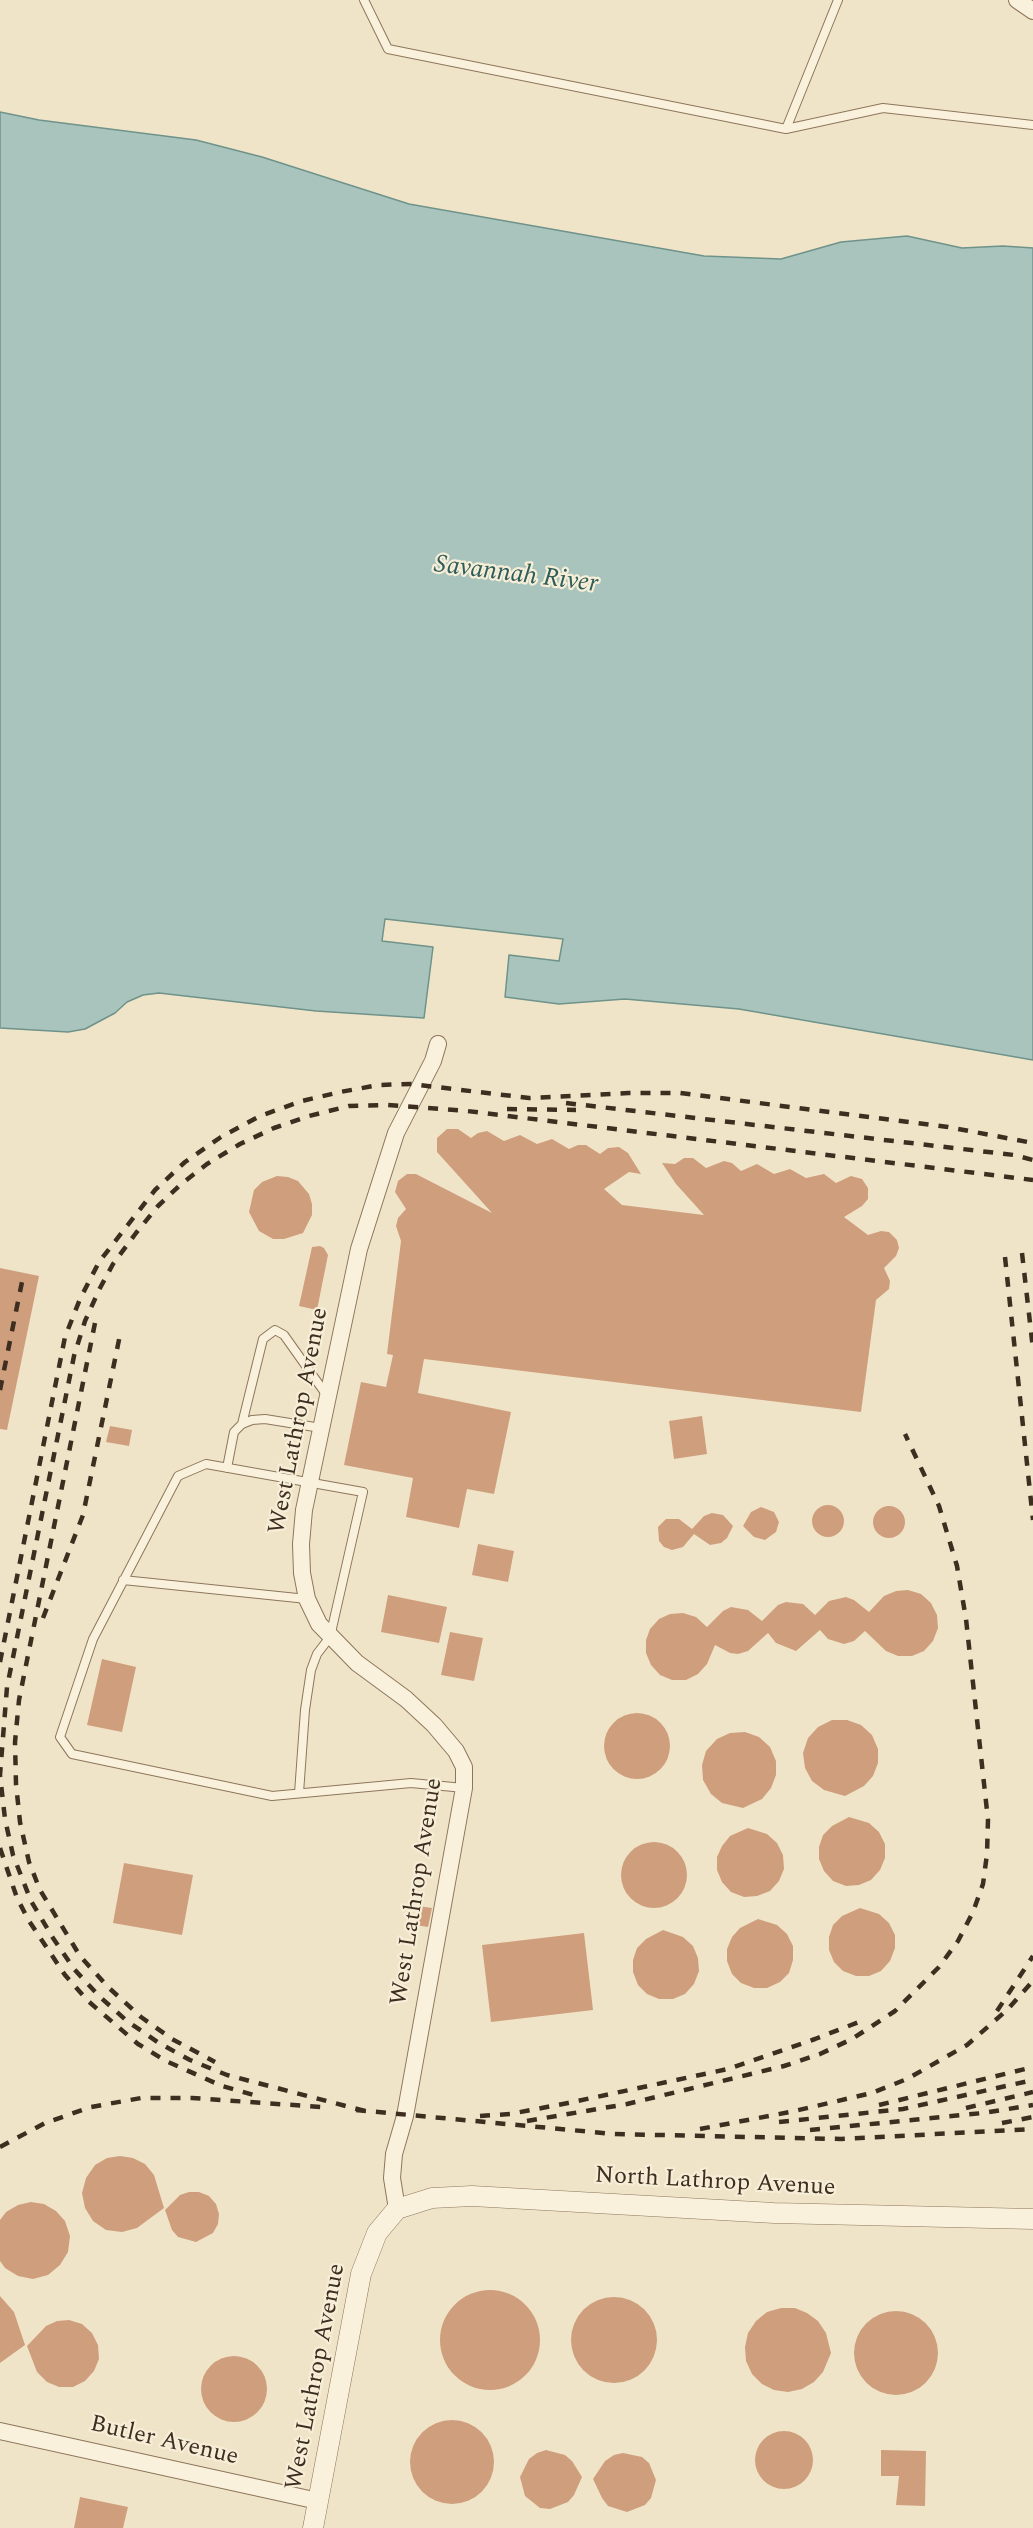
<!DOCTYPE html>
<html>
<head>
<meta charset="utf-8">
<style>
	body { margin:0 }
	canvas { display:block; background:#f0e4c8 }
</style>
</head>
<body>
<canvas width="1033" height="2528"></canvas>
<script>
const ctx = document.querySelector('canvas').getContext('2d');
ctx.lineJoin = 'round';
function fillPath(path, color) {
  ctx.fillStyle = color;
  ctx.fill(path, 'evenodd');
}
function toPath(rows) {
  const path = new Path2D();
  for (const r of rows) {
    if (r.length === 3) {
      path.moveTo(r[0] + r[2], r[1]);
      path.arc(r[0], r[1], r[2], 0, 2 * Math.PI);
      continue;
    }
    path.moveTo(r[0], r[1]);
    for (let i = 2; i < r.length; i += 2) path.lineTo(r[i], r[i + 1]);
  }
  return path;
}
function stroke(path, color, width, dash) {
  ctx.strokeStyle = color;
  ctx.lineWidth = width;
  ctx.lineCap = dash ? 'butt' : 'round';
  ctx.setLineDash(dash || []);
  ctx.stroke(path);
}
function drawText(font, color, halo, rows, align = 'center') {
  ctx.font = font + ' Spectral,serif';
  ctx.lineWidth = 4.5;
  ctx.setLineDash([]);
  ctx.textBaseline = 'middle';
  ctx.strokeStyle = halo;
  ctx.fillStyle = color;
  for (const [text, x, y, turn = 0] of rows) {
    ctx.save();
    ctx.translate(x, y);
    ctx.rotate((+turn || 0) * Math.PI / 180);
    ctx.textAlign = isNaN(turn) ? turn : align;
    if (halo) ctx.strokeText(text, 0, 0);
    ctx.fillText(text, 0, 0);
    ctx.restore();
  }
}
const water = toPath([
	[0,112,39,120,196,140,262,157,409,204,704,256,781,259,841,242,907,236,962,248,1003,246,1033,248,1033,1060,739,1009,625,999,559,1004,505,997,509,955,559,961,563,939,385,919,382,941,433,947,424,1018,316,1011,159,993,143,995,127,1002,115,1013,85,1029,68,1032,0,1028,0,112]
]);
fillPath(water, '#a9c4bc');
stroke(water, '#6f938a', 1.5);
fillPath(toPath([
	[447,1129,458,1129,471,1138,478,1133,487,1131,504,1141,520,1135,537,1144,552,1139,569,1149,578,1145,586,1145,600,1154,608,1148,619,1147,628,1153,641,1174,629,1172,604,1189,622,1205,704,1215,676,1184,662,1163,675,1164,684,1158,693,1158,706,1168,724,1161,732,1163,741,1171,757,1164,774,1174,790,1169,806,1178,824,1174,836,1183,851,1176,862,1179,868,1188,868,1199,862,1206,844,1217,868,1235,881,1231,889,1232,897,1240,899,1248,896,1256,884,1268,890,1281,889,1289,876,1300,861,1412,424,1359,418,1393,511,1412,494,1494,467,1489,459,1528,406,1517,413,1478,344,1465,361,1382,386,1387,393,1355,387,1354,401,1241,396,1226,398,1218,406,1209,395,1192,398,1181,407,1174,416,1174,492,1213,437,1152,437,1138],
	[277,1176,288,1177,298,1181,309,1194,312,1204,312,1215,303,1233,284,1239,273,1239,259,1231,249,1212,254,1190,262,1182],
	[320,1246,324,1248,328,1255,317,1310,299,1306,312,1247],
	[0,1268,39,1276,7,1430,0,1429],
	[702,1416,707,1454,674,1459,669,1421],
	[110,1426,132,1430,129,1446,106,1442],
	[828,1521,16],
	[889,1522,16],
	[761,1507,774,1512,779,1522,776,1532,765,1540,754,1537,743,1526,751,1512],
	[712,1513,723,1515,733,1526,727,1538,721,1543,710,1545,694,1534,683,1547,672,1550,664,1547,659,1541,658,1527,666,1519,679,1519,692,1529,704,1516],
	[478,1544,514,1551,508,1582,472,1575],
	[908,1590,921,1594,931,1603,937,1615,938,1628,933,1641,924,1651,912,1656,898,1656,886,1651,865,1631,854,1641,844,1644,828,1639,820,1630,796,1651,776,1643,768,1633,748,1651,738,1654,730,1653,715,1645,707,1664,698,1674,686,1680,672,1680,660,1675,651,1665,646,1653,646,1640,650,1629,659,1619,670,1614,683,1613,696,1617,707,1627,723,1611,731,1607,748,1610,762,1621,778,1605,786,1602,803,1604,815,1615,829,1601,846,1597,854,1600,869,1612,884,1596,896,1591],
	[388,1595,447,1607,439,1643,381,1632],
	[450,1632,483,1638,474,1681,441,1675],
	[102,1659,136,1667,122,1732,87,1725],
	[637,1746,33],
	[832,1720,847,1720,861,1725,872,1735,878,1749,878,1763,873,1776,864,1786,845,1796,824,1790,812,1781,805,1768,803,1753,808,1738,818,1727],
	[745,1732,759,1737,770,1747,776,1761,776,1775,771,1788,762,1799,743,1808,722,1803,711,1794,703,1780,702,1765,706,1751,717,1739,730,1733],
	[849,1817,869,1823,879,1832,885,1844,885,1858,880,1870,871,1880,859,1885,846,1886,833,1881,824,1871,819,1859,819,1847,823,1835,832,1826],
	[748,1828,767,1834,777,1843,783,1855,784,1869,779,1881,770,1891,757,1896,744,1897,731,1892,722,1882,717,1870,717,1857,722,1846,730,1836],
	[654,1875,33],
	[124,1863,193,1875,182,1935,113,1923],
	[418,1906,432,1908,428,1927,415,1925],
	[860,1908,879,1914,889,1923,895,1935,895,1948,890,1961,881,1971,869,1976,856,1976,843,1971,834,1962,829,1950,829,1937,833,1925,842,1916],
	[758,1919,777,1925,787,1934,793,1946,793,1960,789,1973,780,1982,767,1988,754,1988,741,1983,732,1974,727,1961,727,1949,732,1937,740,1928],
	[663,1930,683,1937,693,1946,698,1958,699,1971,694,1984,685,1994,673,1999,659,1999,647,1994,638,1985,633,1972,633,1960,637,1948,646,1939],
	[584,1933,593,2010,491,2022,482,1945],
	[120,2156,133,2158,145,2164,154,2175,164,2208,137,2228,122,2232,106,2230,93,2221,85,2208,82,2193,86,2178,95,2165,107,2158],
	[189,2192,199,2192,209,2196,216,2204,219,2214,218,2224,213,2233,196,2242,178,2237,172,2230,165,2210,180,2195],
	[31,2202,44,2204,56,2211,65,2221,70,2236,68,2252,60,2265,48,2275,33,2279,18,2276,5,2268,0,2261,0,2220,6,2212,18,2205],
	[490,2340,50],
	[0,2296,14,2312,25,2345,0,2363],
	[614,2340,43],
	[781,2308,795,2308,807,2313,818,2321,826,2333,831,2353,823,2372,814,2382,802,2389,788,2392,774,2390,762,2384,752,2374,746,2361,745,2347,748,2333,756,2321,767,2312],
	[896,2353,42],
	[69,2320,82,2324,92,2333,98,2345,99,2359,94,2371,85,2381,73,2387,59,2387,47,2382,37,2372,27,2346,46,2326,57,2321],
	[234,2389,33],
	[452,2462,42],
	[784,2460,29],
	[546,2450,565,2455,572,2461,582,2477,574,2495,568,2502,550,2509,540,2508,525,2496,520,2477,529,2459,537,2453],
	[881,2450,926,2451,925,2506,896,2505,899,2476,881,2476],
	[623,2453,642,2457,649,2463,656,2480,651,2498,645,2505,627,2512,608,2506,602,2498,593,2479,605,2461,614,2455],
	[80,2497,128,2507,123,2528,74,2528]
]), '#cf9f7d');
const service = toPath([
	[364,0,388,49,786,129,838,0],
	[786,129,883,108,1033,125],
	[242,1424,263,1339,275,1330,284,1335,328,1397],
	[227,1468,234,1432,242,1424,252,1420,265,1419,321,1428],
	[123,1580,307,1599],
	[299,1793,305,1710,311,1670,317,1654,330,1637,363,1492,206,1464,178,1476,93,1639,60,1737,72,1754,272,1796,411,1783,464,1788]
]);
const minor = toPath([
	[1017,0,1033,11],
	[397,2209,392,2178,394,2154,405,2116,464,1788,464,1767,456,1751,434,1725,406,1699,357,1663,319,1624,307,1599,302,1573,301,1544,304,1510,359,1249,396,1133,433,1061,438,1044],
	[0,2431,318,2501]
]);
const tertiary = toPath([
	[313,2528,361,2274,377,2233,397,2209,432,2198,472,2196,774,2213,1033,2219]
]);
stroke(service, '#8d765c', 10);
stroke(minor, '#8d765c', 18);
stroke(tertiary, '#8d765c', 21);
stroke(service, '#faf1dc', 8);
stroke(minor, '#faf1dc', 16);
stroke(tertiary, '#faf1dc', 20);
stroke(toPath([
	[566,1103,1014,1155,1033,1160],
	[507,1109,576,1110],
	[1022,1253,1033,1349],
	[1005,1257,1033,1520],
	[95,1323,19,1700,15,1742,16,1784,20,1822,29,1862,40,1890,80,1956,108,1987,141,2017,172,2039,215,2062],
	[0,1390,23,1277],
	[43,1618,83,1515,121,1330],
	[0,1662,65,1337,80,1299,99,1262,155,1190,185,1162,221,1137,260,1116,302,1101,340,1092,379,1085,411,1084,529,1098,628,1093,680,1093,948,1127,1033,1143],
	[0,1848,17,1898,29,1921,65,1975,88,2001,138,2044,166,2061,222,2086,257,2096],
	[997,2011,1033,1956],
	[879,2105,1033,2067],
	[966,2108,1033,2092],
	[356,2110,614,2134,841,2139,1033,2129],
	[365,2111,227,2075,190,2060,159,2043,127,2021,99,1996,74,1969,53,1938,31,1901,13,1855,5,1819,0,1775,7,1687,74,1356,85,1321,100,1288,113,1264,136,1233,158,1206,180,1185,207,1164,240,1144,274,1128,309,1116,349,1106,388,1105,467,1111,1033,1180],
	[480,2116,510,2114,568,2103,728,2069,815,2039,864,2020],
	[527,2121,627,2104,784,2066,820,2054,852,2039,895,2011,939,1967,958,1941,973,1912,983,1884,987,1854,988,1820,966,1619,957,1566,939,1506,905,1434],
	[779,2122,903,2109,1033,2080],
	[1002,2123,1033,2117],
	[700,2129,790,2112,872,2093,907,2079,967,2045,1007,2010,1033,1981],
	[810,2130,983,2113,1033,2105],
	[0,2147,45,2123,91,2107,141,2098,192,2098,321,2107]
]), '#3d2e20', 4.5, [10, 10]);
drawText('24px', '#3d2e20', '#f7eed8', [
	["West Lathrop Avenue",300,1421,-79],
	["West Lathrop Avenue",418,1892,-81],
	["North Lathrop Avenue",715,2183,3],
	["West Lathrop Avenue",317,2377,-79],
	["Butler Avenue",164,2442,13]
]);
drawText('italic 26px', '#2f5d5a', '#f7eed8', [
	["Savannah River",516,576,7]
]);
</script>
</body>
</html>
